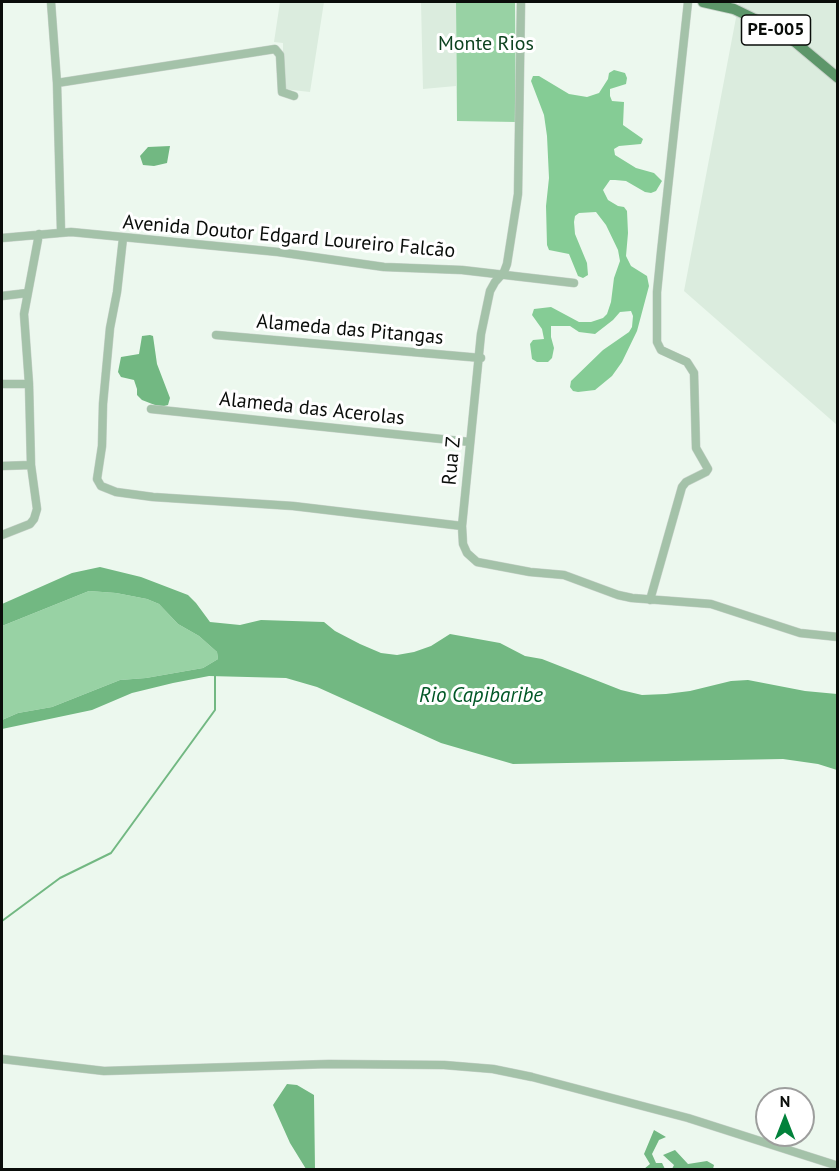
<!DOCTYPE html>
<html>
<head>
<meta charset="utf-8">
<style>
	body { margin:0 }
	#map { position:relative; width:839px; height:1171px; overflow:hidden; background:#ecf8ee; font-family:"PT Sans",sans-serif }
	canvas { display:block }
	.frame { position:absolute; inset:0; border:3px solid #0a0d0a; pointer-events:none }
	.north { position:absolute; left:755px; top:1087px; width:60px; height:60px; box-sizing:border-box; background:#fff; border:2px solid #9d9e9d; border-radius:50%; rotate:0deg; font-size:16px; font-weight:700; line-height:24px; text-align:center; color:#0a0d0a }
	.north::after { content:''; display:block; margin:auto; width:21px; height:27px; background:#02823b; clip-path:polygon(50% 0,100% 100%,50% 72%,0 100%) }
</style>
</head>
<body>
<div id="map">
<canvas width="839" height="1171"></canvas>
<div class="frame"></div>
<div class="north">N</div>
</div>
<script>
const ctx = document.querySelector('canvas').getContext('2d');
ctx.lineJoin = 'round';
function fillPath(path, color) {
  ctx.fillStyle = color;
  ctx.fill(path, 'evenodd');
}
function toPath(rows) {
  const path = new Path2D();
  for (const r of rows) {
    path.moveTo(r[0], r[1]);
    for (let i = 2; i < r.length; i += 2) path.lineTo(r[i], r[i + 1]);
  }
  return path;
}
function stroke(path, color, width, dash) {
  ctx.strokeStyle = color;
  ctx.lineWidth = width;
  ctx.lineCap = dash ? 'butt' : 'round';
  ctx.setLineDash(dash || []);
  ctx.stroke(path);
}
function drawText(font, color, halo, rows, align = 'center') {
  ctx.font = font + ' "PT Sans",sans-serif';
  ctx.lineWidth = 6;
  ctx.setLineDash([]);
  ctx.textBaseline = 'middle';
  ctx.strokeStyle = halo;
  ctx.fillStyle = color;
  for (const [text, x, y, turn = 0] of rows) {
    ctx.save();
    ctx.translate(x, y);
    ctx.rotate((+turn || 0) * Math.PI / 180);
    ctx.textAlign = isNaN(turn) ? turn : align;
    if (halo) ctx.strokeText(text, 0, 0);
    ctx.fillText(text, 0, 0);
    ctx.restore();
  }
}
fillPath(toPath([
	[280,2,324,2,310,92,283,89,283,43,274,42],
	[421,2,456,2,456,86,423,89],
	[739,2,837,2,837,425,684,291]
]), '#dbecde');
fillPath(toPath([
	[456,2,515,2,516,122,457,121],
	[89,591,116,593,147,599,159,604,178,624,199,636,217,652,218,659,203,668,146,678,120,680,52,707,18,713,2,720,2,626]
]), '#98d2a4');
fillPath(toPath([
	[614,70,625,73,627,78,626,84,610,89,610,96,612,101,624,102,623,125,643,139,641,144,619,146,614,149,615,155,636,168,654,173,662,181,656,191,651,193,645,192,626,181,615,180,610,180,603,190,608,200,618,206,624,207,627,211,628,233,626,256,631,266,647,276,649,286,637,331,622,362,612,376,595,390,578,392,573,391,570,387,571,381,603,350,629,332,632,327,633,316,631,311,620,312,613,320,595,334,579,332,570,326,551,326,551,337,554,348,552,358,548,362,537,362,532,359,530,344,533,340,544,339,542,329,532,315,534,309,551,307,579,322,591,322,603,318,607,314,611,302,614,278,620,261,618,250,606,225,596,212,579,213,575,216,574,222,575,234,587,263,588,275,583,278,578,276,569,254,549,250,547,245,546,206,549,178,547,136,544,115,531,81,533,76,539,76,569,94,587,97,599,93,608,79,609,73]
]), '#85cc95');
fillPath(toPath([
	[170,146,167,163,154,166,143,165,140,156,148,147],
	[150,335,153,336,157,364,170,398,168,405,160,407,142,400,137,395,137,389,134,380,121,377,118,372,121,357,139,354,142,336],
	[100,567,141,577,188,595,196,603,210,622,240,625,261,620,324,622,335,631,360,644,381,653,397,655,414,652,431,646,450,634,500,643,525,656,542,659,621,690,642,695,666,694,690,691,731,681,748,680,805,691,837,694,837,770,818,764,783,759,513,764,441,743,317,687,286,678,209,676,173,683,132,693,92,710,2,729,2,720,18,713,52,707,120,680,146,678,203,668,218,659,217,652,199,636,178,624,159,604,147,599,116,593,89,591,2,626,2,604,72,573],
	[287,1084,297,1085,314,1095,315,1169,306,1169,290,1143,273,1105],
	[654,1130,666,1137,659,1140,652,1154,656,1163,662,1163,665,1169,644,1169,650,1164,644,1154],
	[675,1150,688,1164,707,1161,714,1165,713,1169,672,1169,674,1165,663,1155]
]), '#72b882');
stroke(toPath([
	[2,921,60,878,111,853,215,710,215,674]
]), '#72b882', 2);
const minor = toPath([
	[51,2,57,83,61,231],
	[521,2,518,194,507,264,504,272,495,282,490,291,481,334,462,526,463,544,467,553,477,562,530,572,564,575,618,595,632,598,711,604,800,633,838,637],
	[57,83,275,49,280,55,282,92,294,96],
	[2,238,71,232,278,252,384,267,462,270,574,283],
	[123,238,117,292,110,328,103,404,102,446,97,479,101,486,116,492,153,497,293,506,462,526],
	[2,296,27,293],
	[216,335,481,358],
	[2,384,29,384],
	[151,409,470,442],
	[2,466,31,465],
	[2,535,30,524,34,519,37,509,31,465,29,384,24,314,39,234],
	[650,600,682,487,686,482,706,472,708,469,696,448,694,373,687,362,661,350,657,342,657,292,661,252,688,2],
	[2,1059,104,1071,329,1064,444,1065,493,1069,532,1077,688,1118,838,1166]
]);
const major = toPath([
	[703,2,734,9,771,27,795,42,838,78]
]);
stroke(minor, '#c8d2ca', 9);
stroke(major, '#c8d2ca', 12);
stroke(minor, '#a4c2a9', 8);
stroke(major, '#5d966a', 10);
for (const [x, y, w] of [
	[776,30,69]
]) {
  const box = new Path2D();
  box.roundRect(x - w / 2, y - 15, w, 30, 4.5);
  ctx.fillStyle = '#fff';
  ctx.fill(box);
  stroke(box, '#0a0d0a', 1.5);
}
drawText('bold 18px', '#0a0d0a', null, [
	["PE-005",776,30]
]);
drawText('20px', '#0d421f', '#fff', [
	["Monte Rios",486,44]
]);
drawText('20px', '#0a0d0a', '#fff', [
	["Avenida Doutor Edgard Loureiro Falcão",289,237,5],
	["Alameda das Pitangas",350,330,5],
	["Alameda das Acerolas",312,409,6],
	["Rua Z",452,461,-85]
]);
drawText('italic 21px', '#015726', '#fff', [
	["Rio Capibaribe",481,696]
]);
</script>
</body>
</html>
